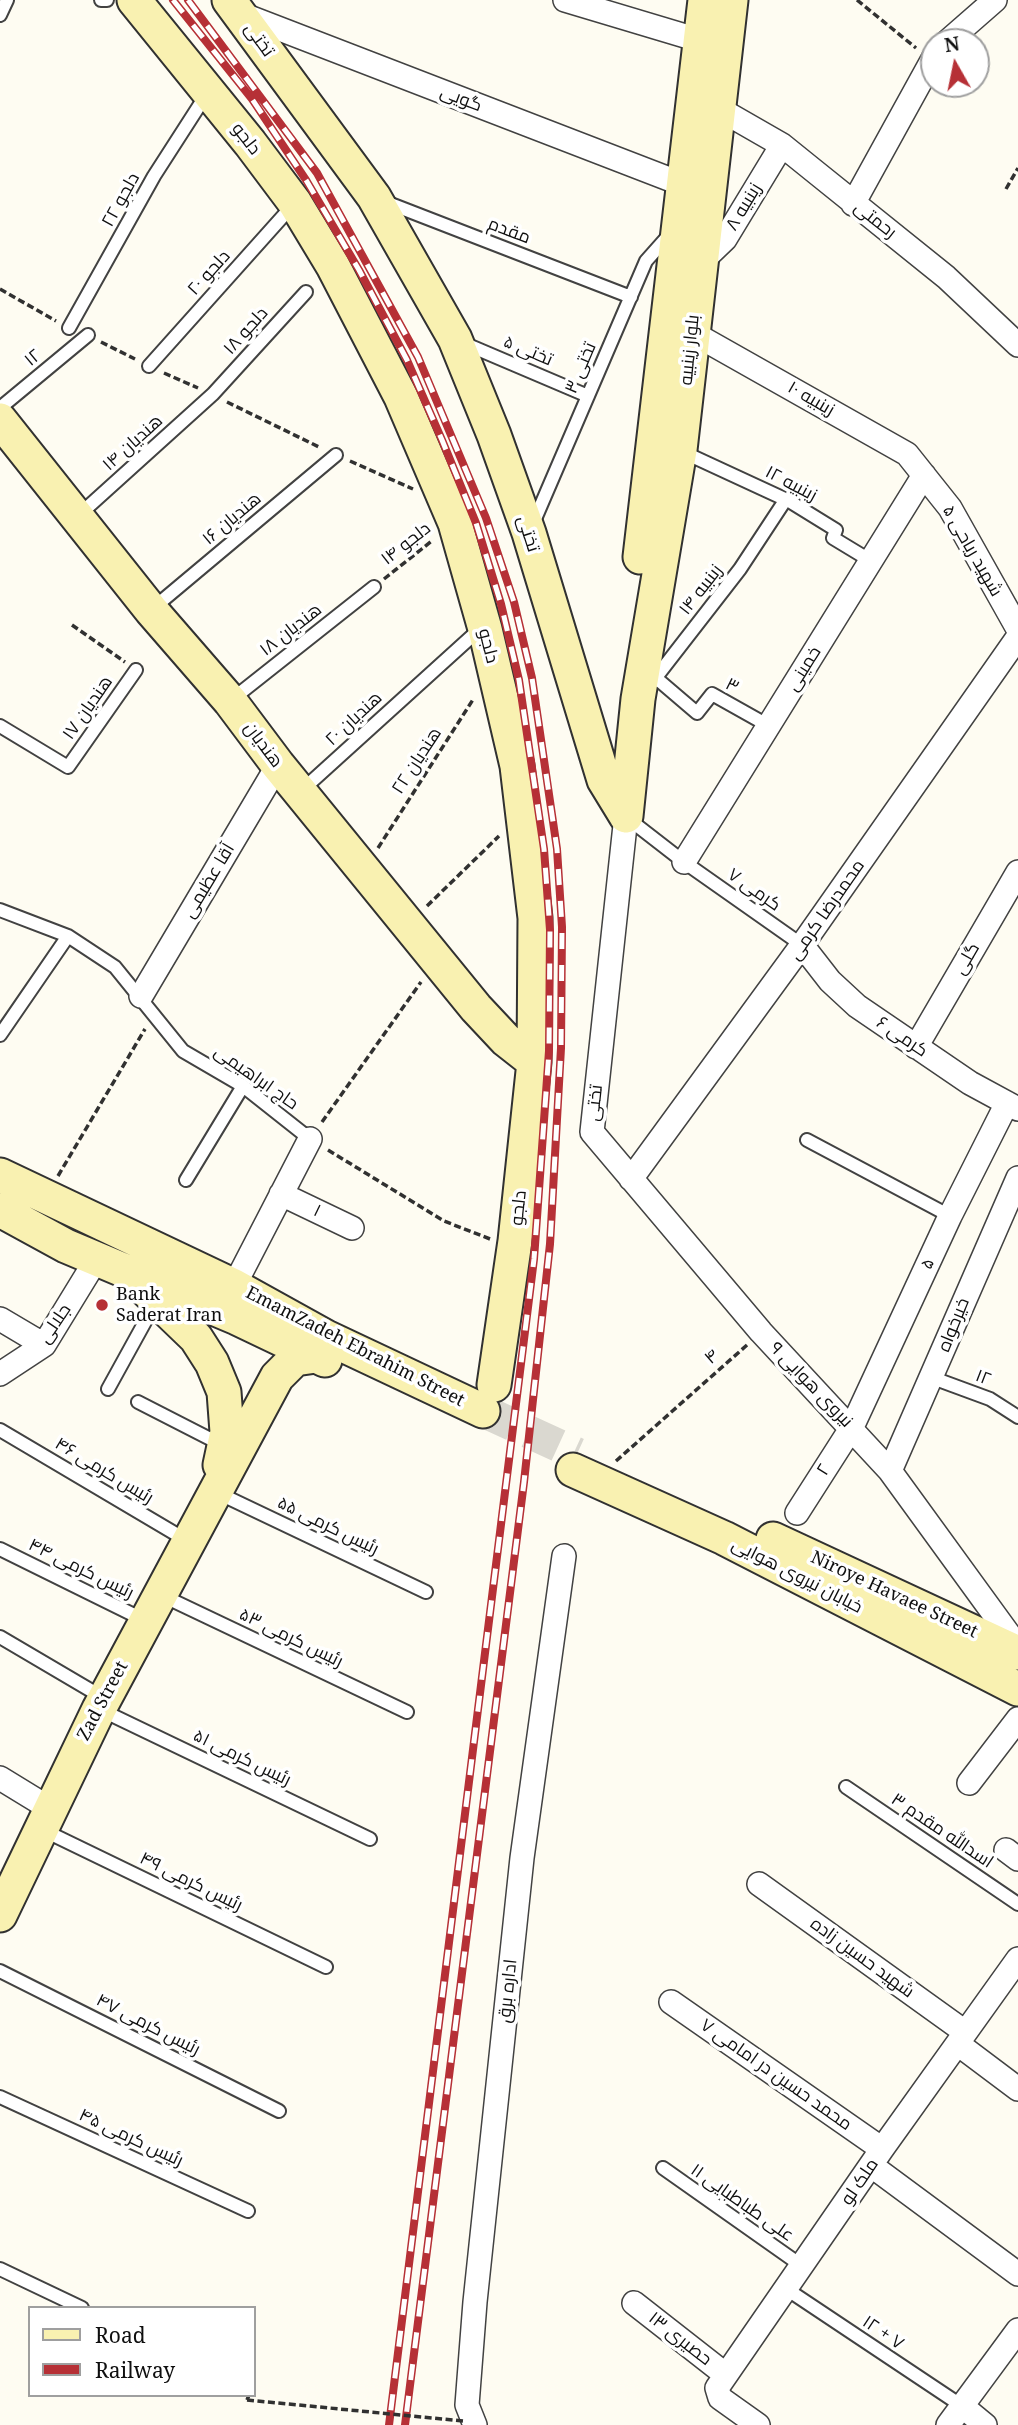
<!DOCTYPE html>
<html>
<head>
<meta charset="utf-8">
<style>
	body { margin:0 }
	#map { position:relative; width:1018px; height:2425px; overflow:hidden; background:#fefcf2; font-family:"Noto Serif",serif }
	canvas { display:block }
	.legend { position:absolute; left:28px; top:2306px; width:228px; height:91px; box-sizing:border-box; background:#fff; border:2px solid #9f9f9f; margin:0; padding:9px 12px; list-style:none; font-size:21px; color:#0f0f0f }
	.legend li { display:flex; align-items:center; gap:14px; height:35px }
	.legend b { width:35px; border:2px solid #9f9f9f }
	.north { position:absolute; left:920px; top:28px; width:70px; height:70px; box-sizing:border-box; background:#fff; border:2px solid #9f9f9f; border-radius:50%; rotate:351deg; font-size:19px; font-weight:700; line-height:28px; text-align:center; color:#0f0f0f }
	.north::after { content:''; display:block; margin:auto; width:24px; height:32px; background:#b63036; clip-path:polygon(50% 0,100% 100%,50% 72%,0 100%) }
</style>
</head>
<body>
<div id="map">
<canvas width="1018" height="2425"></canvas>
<ul class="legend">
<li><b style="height:9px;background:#f9f1b1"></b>Road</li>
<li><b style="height:9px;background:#b63036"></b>Railway</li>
</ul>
<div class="north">N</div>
</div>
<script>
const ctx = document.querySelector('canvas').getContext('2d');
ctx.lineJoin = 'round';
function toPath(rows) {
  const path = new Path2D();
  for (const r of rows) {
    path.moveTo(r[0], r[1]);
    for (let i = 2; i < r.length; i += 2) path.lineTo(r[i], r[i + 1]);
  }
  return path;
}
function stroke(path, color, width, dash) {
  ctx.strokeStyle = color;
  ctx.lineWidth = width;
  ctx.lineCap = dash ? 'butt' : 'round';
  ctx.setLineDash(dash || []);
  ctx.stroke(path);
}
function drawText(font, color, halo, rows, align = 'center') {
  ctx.font = font + ' "Noto Serif",Cairo,serif';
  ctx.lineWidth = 7;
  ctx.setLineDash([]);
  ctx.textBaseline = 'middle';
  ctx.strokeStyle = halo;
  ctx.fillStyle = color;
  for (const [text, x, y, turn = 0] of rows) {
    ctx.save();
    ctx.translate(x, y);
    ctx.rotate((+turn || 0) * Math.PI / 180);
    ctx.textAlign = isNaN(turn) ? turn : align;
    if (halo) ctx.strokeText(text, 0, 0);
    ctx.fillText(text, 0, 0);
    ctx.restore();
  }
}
stroke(toPath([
	[483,1411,577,1454]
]), '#dad8d0', 33, [33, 17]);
const lane = toPath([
	[101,0,107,0],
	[0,15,7,0],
	[383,201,631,297],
	[69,328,154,176,208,92],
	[461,342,588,396],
	[149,366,293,205],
	[0,408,88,335],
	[683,452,789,501,836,530,833,538,871,561],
	[79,515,213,394,306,292],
	[532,526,646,261,670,234],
	[151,610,336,455],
	[656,678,697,713,712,694,769,726],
	[650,685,740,569,786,499],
	[230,701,374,587],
	[0,726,68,767,136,670],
	[300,792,481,628],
	[626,817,684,862,802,945],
	[0,910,68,936,115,967,183,1051,243,1086,310,1139],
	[0,1035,68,936],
	[807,1140,950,1216],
	[186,1180,243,1086],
	[933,1378,990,1399,1018,1417],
	[108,1389,157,1300],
	[138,1402,224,1446],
	[0,1430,186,1540],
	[218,1493,426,1592],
	[0,1549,144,1620],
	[161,1595,407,1712],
	[0,1637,102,1697],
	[99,1709,370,1839],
	[846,1787,1018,1904],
	[43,1830,326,1967],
	[0,1971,279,2111],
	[0,2097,248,2211],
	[663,2168,802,2266],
	[0,2269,82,2308],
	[785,2288,962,2406]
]);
const street = toPath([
	[565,0,702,41],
	[241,14,682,184],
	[947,42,995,0],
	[721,110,782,145,813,170,946,277,1018,345],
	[853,204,934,57],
	[700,263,725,239,782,145],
	[691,332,907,454,950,508,1018,629],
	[626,816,592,1132,761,1332,890,1471,1018,1647],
	[684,862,924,475],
	[802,945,830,981,857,1006,970,1083,1018,1109],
	[141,996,278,765],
	[916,1047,1018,872],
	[631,1179,802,945,1018,637],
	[281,1194,352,1228],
	[234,1286,310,1139],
	[0,1319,44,1345],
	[0,1374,44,1345,96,1260],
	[890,1471,1018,1178],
	[797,1513,852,1427,950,1216,1007,1103],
	[0,1778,49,1808],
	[969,1783,1018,1719],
	[1006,1850,1018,1859],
	[759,1884,965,2032],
	[671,2002,882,2149],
	[958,2044,1018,2089],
	[872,2166,1018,2274],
	[634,2303,726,2375],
	[962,2406,985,2425],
	[475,2425,467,2405,475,2302,522,1858,564,1556],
	[758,2425,720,2398,717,2388,882,2149,1018,1959],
	[948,2425,1018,2330]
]);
const secondary = toPath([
	[134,0,250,143,295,203,333,266,401,397,455,523,485,629,517,766,535,918,534,1062,515,1241,494,1385],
	[229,0,374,197,455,339,494,435,529,533,604,780,626,816],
	[0,420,151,610,230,701,278,765,476,1008,506,1040,534,1062],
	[640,557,705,0],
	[626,816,638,699,680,450,731,0],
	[0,1175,234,1286,326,1337,483,1411],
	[0,1210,66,1246,237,1318,325,1360],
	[143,1287,196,1338,212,1363,224,1392,227,1432,220,1465],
	[573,1470,724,1538,1018,1689],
	[773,1539,1018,1653],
	[0,1915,99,1709,277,1377,295,1359,316,1356]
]);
stroke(lane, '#424242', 16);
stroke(street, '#424242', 26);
stroke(secondary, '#313131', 37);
stroke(toPath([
	[857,0,916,48],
	[1006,189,1018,168],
	[0,289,56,321],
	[101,342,135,359],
	[164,373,198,388],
	[227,402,321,448],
	[350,461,413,489],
	[384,579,433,540],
	[72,625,125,662],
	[378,848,474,698],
	[427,906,499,836],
	[322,1122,421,982],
	[328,1150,444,1221,490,1239],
	[58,1176,145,1029],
	[616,1461,747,1345],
	[247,2400,249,2395]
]), '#313131', 3.5, [7, 3.5]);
stroke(lane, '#fff', 12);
stroke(street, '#fff', 23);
stroke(secondary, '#f9f1b1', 33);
const rail = toPath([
	[173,0,252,99,306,180,359,270,407,360,442,440,476,523,501,604,519,680,544,849,550,930,549,1051,534,1259,389,2425],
	[188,0,317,173,418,357,486,518,514,602,532,678,557,849,562,927,561,1048,550,1244,524,1482,405,2425]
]);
stroke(rail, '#b63036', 8);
stroke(rail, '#fff', 5, [16]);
stroke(toPath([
	[247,2400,463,2421]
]), '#313131', 3.5, [7, 3.5]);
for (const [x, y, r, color] of [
	[102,1305,7,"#b63036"]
]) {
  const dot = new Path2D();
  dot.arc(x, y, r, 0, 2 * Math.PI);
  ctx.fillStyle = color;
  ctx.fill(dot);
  stroke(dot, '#fff', 2.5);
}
drawText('18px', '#0f0f0f', '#fff', [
	["تختی",259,40,54],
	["گویی",461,99,21],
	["دلجو",246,139,52],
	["دلجو ۲۲",121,200,-61],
	["زینبیه ۸",744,207,-59],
	["رحمتی",875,220,38],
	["مقدم",509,231,21],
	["دلجو ۲۰",209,273,-48],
	["دلجو ۱۸",246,331,-48],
	["بلوار زینبیه",690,350,-84],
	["تختی ۵",528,351,23],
	["۱۲",33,358,-40],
	["تختی ۳",581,368,-67],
	["زینبیه ۱۰",811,399,30],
	["هندیان ۱۴",133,443,-42],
	["زینبیه ۱۲",791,484,28],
	["هندیان ۱۶",232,519,-40],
	["تختی",528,534,72],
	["دلجو ۱۴",406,544,-38],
	["۵ شهید ریاحی",972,551,60],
	["زینبیه ۱۴",701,590,-52],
	["هندیان ۱۸",291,630,-38],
	["دلجو",488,646,76],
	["خمینی",804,669,-58],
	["۳",732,686,27],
	["هندیان ۱۷",88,708,-55],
	["هندیان ۲۰",354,719,-43],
	["هندیان",263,745,53],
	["هندیان ۲۲",417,761,-57],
	["آقا عظیمی",209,881,-59],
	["کرمی ۷",754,890,35],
	["محمدرضا کرمی",827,910,-55],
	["گلی",967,959,-60],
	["کرمی ۶",902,1037,34],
	["حاج ابراهیمی",256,1078,35],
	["تختی",595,1103,-84],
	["دلجو",519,1208,-84],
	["۱",317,1211,26],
	["۵",928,1264,-65],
	["جلالی",55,1324,-56],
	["خیرخواه",954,1325,-68],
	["EmamZadeh Ebrahim Street",355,1347,27],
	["۴",712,1357,-41],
	["۱۲",983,1378,21],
	["نیروی هوایی ۹",811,1385,46],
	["۲",824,1470,-58],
	["رئیس کرمی ۴۶",104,1471,31],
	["رئیس کرمی ۵۵",328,1526,26],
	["رئیس کرمی ۴۴",81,1569,26],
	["خیابان نیروی هوایی",797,1576,27],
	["Niroye Havaee Street",894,1595,25],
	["رئیس کرمی ۵۳",291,1638,26],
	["Zad Street",103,1701,-62],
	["رئیس کرمی ۵۱",242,1758,26],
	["۳ اسدالله مقدم",942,1831,34],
	["رئیس کرمی ۴۹",191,1882,26],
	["شهید حسین زاده",862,1958,36],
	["اداره برق",508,1991,-84],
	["رئیس کرمی ۴۷",148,2025,27],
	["۷ محمد حسین در امامی",776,2075,35],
	["رئیس کرمی ۴۵",131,2138,25],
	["ملک لو",860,2182,-56],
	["۱۱ علی طباطبایی",742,2203,35],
	["۱۲ + ۷",883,2333,34],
	["۱۳ حصیری",680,2339,38]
]);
drawText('18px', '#0f0f0f', '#fff', [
	["Bank",116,1295],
	["Saderat Iran",116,1316]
], 'left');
</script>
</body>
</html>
